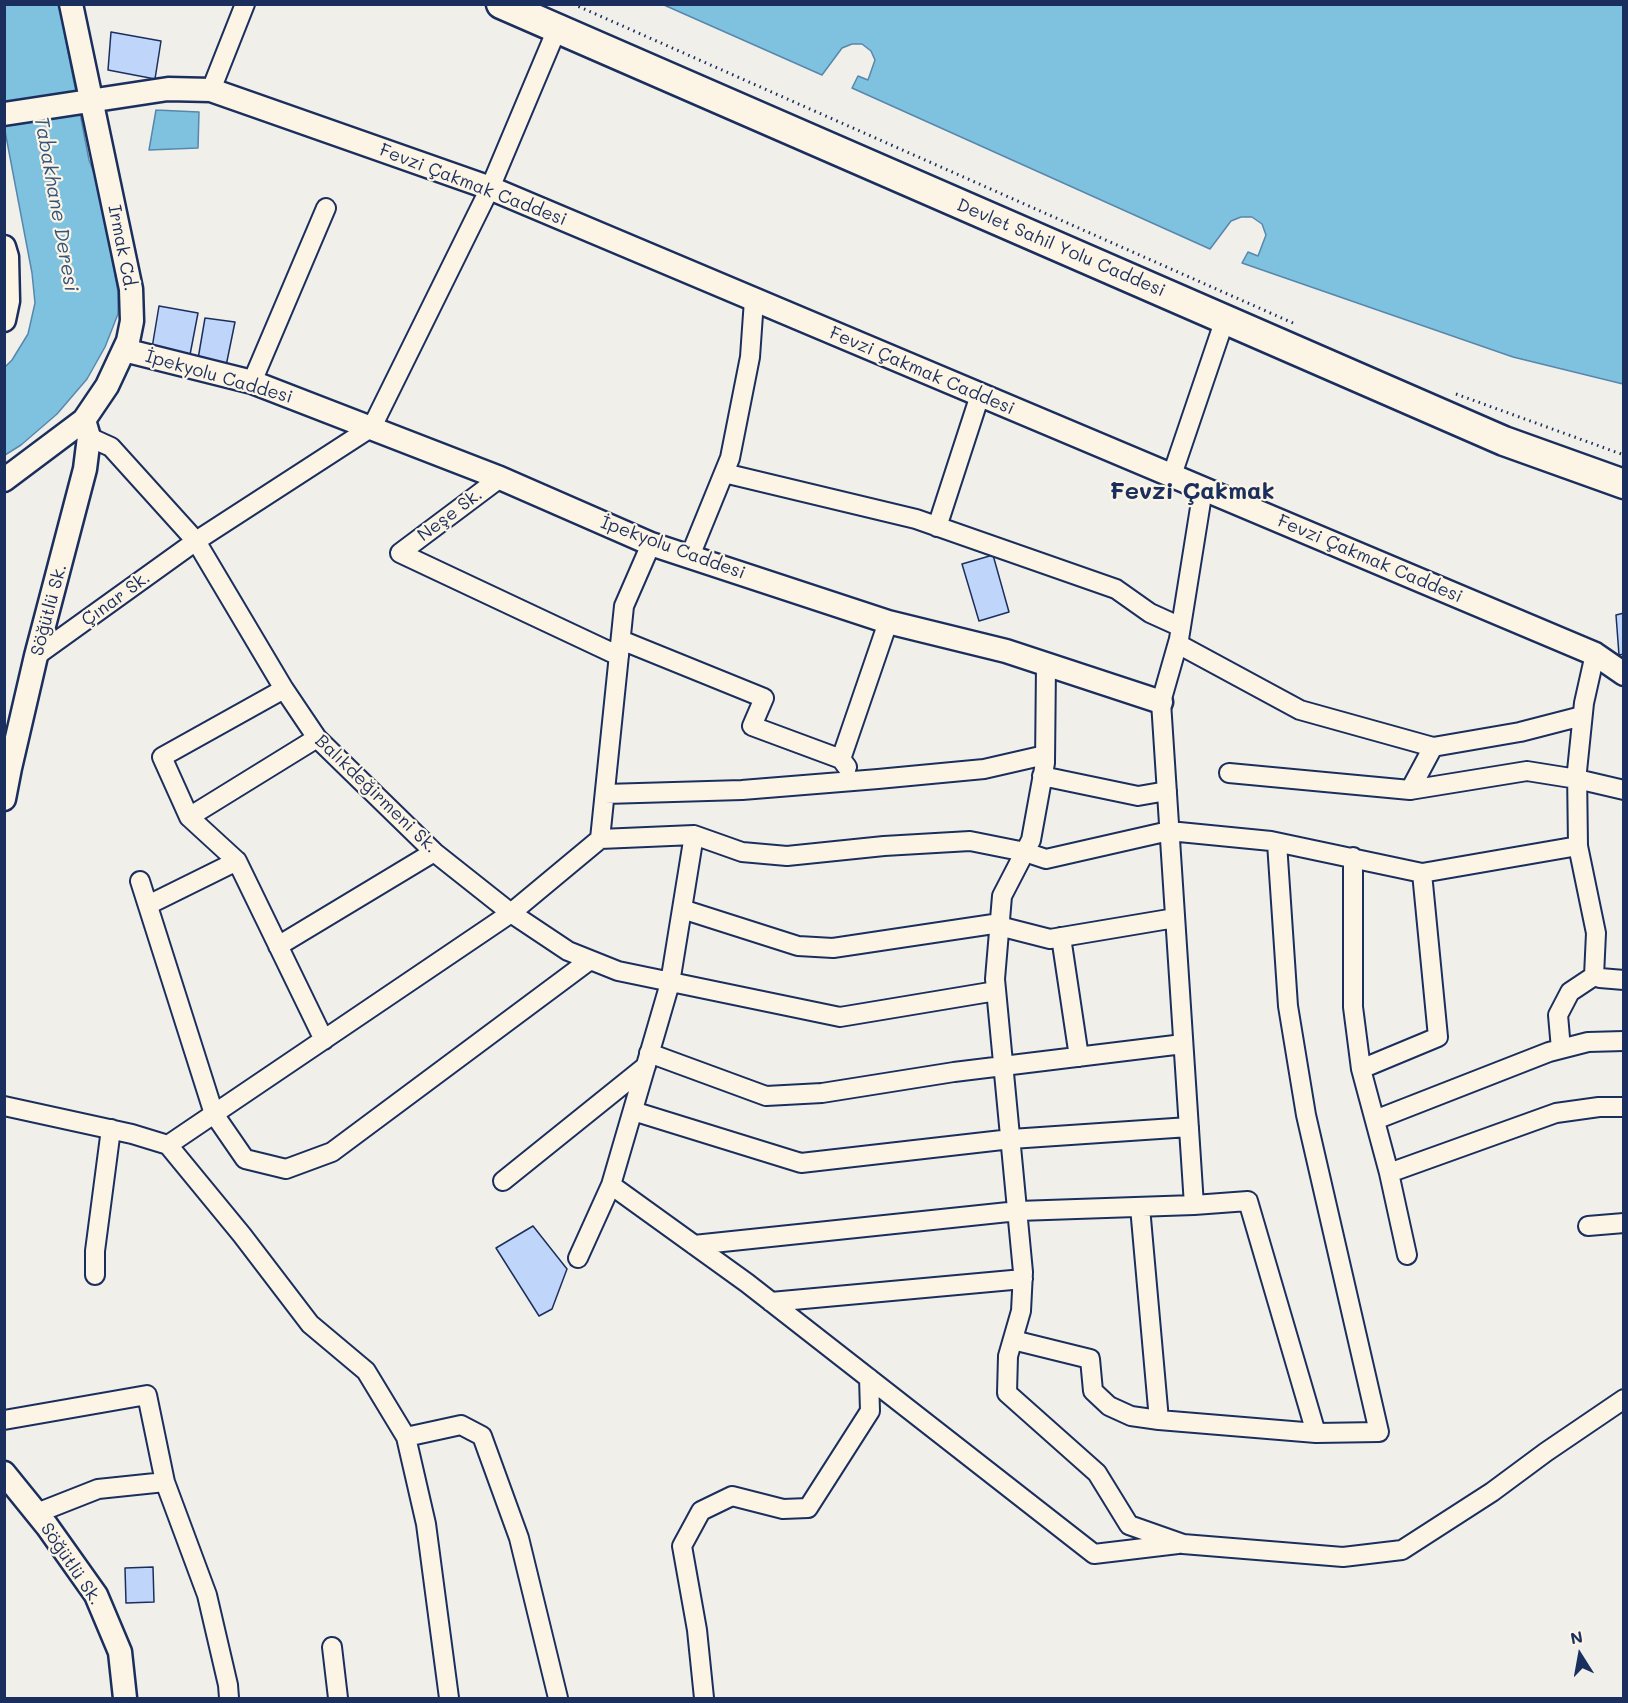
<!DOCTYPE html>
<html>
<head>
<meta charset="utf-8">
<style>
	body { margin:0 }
	#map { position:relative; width:1628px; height:1703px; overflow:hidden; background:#f0efe9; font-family:Mali,sans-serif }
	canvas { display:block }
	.frame { position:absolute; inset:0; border:6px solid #1b2f5e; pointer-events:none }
	.north { position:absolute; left:1550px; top:1625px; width:60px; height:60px; -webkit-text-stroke:4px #fcf5e5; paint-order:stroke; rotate:349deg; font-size:16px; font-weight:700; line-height:24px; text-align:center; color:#1b2f5e }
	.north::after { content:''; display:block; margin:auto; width:21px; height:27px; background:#1b2f5e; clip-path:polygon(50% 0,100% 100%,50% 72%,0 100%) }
</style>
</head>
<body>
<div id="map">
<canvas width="1628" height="1703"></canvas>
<div class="frame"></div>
<div class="north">N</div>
</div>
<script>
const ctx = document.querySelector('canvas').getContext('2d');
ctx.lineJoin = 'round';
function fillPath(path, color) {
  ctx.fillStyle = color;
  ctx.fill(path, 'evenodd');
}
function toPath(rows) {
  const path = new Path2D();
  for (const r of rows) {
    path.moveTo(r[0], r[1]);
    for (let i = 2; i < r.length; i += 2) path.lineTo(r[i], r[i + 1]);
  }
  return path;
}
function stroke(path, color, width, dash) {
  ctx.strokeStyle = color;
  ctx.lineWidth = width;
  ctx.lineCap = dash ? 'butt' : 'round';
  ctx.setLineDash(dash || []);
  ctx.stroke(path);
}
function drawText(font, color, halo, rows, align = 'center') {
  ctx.font = font + ' Mali,sans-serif';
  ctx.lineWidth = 4.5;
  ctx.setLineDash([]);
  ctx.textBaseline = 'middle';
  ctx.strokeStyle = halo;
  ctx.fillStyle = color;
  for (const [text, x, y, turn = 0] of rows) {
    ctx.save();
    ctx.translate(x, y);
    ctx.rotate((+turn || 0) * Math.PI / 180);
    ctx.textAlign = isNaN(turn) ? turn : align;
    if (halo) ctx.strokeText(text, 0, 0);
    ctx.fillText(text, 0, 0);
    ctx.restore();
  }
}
const water = toPath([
	[5,5,59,5,89,160,99,186,118,292,118,314,105,347,87,379,57,414,21,445,5,455,5,367,12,360,28,334,35,303,32,273,5,131,5,5],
	[664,5,1623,5,1623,384,1513,357,1242,263,1248,252,1258,256,1266,235,1262,224,1252,217,1241,217,1231,221,1210,249,852,88,858,76,868,80,875,60,871,51,862,44,852,44,842,48,822,75,664,5],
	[156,110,199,112,198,148,149,150,156,110]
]);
fillPath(water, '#7fc2e0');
stroke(water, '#5787ac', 1.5);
const building = toPath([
	[111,32,161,41,155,79,108,70,111,32],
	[159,306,198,313,189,360,152,348,159,306],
	[205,318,235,322,226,366,198,359,205,318],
	[993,555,1009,612,979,621,962,564,993,555],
	[1624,613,1624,654,1619,655,1616,615,1624,613],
	[533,1226,567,1269,552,1309,539,1316,496,1248,533,1226],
	[153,1567,154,1602,126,1603,125,1568,153,1567]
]);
fillPath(building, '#bfd5f9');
stroke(building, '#1b2f5e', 1.5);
const minor = toPath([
	[211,90,245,4],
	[252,382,326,208],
	[89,437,111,447,196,541,284,689,317,738,434,852,511,913,568,951,618,971,840,1017,996,991],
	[724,473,916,519,1116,589,1150,613,1181,627],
	[1172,475,1225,319],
	[500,478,400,553,619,656],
	[937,527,980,395],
	[690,556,730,458,750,357,754,300],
	[621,640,764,698,752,726,841,759],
	[1178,644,1300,710,1433,747,1520,732,1582,716],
	[1595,654,1584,703,1577,771,1578,846,1596,933,1594,976,1600,978,1624,980],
	[36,656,196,541,372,427,490,188,557,29],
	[1046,665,1045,763,1031,840,1002,896,995,979,1023,1272,1021,1311,1008,1356,1007,1393,1097,1473,1129,1525,1183,1544,1343,1557,1402,1550,1492,1492,1546,1452,1624,1399],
	[284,689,162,757,189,817,237,861,324,1040],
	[847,767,841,759,888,622],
	[1229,773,1410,790,1433,747],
	[1042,776,1138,796,1167,791],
	[1410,790,1527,771,1577,779,1624,790],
	[605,794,742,790,878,779,984,769,1045,755],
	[189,817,317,738],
	[694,835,670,983,611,1185,747,1283,1094,1554,1178,1544],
	[600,839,694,835,742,852,787,856,884,846,970,841,1025,852,1046,859,1169,831,1271,841,1422,873,1578,846],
	[1353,857,1353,1007,1361,1069,1389,1173,1407,1255],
	[140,881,214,1114,245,1159,286,1169,332,1152,590,960],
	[148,905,237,861],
	[682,909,798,946,833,948,1000,923],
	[999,926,1050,939,1175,918],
	[1061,937,1079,1057],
	[278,946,434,852],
	[1561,1049,1558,1015,1570,992,1594,976],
	[649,1053,766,1096,822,1093,954,1072,1183,1044],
	[1361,1069,1438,1037,1422,873],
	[4,1106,132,1134,168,1145,242,1235,310,1324,366,1371,406,1437,426,1524,449,1698],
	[633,1111,801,1163,1011,1139,1189,1127],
	[1375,1120,1549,1052,1588,1042,1624,1041],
	[168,1145,511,913,600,839,624,606,651,544],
	[1389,1173,1556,1113,1599,1107,1624,1107],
	[503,1181,646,1066],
	[1194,1205,1161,702,1179,639,1203,489],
	[1140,1207,1159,1420,1316,1433,1379,1432,1306,1115,1288,1006,1277,843],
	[1588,1226,1624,1223],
	[694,1245,1018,1211,1194,1205,1248,1201,1316,1433],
	[578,1258,611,1185],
	[95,1275,95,1251,111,1129],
	[771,1302,1023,1279],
	[1013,1340,1090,1359,1093,1391,1109,1406,1131,1416,1159,1420],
	[4,1420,147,1395,165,1482,207,1595,228,1685,229,1698],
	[406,1437,461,1425,482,1436,519,1538,558,1698],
	[37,1513,98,1489,165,1482],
	[332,1647,338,1698],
	[704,1698,697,1630,682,1546,701,1511,732,1496,783,1509,808,1508,870,1411,869,1378]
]);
const tertiary = toPath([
	[4,114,168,89,211,90,251,104,490,188,1595,654,1624,674],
	[4,247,7,257,8,301,4,320],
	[124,350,252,382,500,478,651,544,888,622,1006,651,1161,702],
	[4,480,84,420,107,386,128,341,132,321,131,289,71,4],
	[4,799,10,768,36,656,85,469,89,437,84,420],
	[4,1473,47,1526,96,1595,120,1652,125,1698]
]);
const primary = toPath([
	[501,4,1504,441,1624,484]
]);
stroke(minor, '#1b2f5e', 22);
stroke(tertiary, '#1b2f5e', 27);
stroke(primary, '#1b2f5e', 33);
stroke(toPath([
	[573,4,1293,323],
	[1456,394,1624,455]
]), '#1b2f5e', 3, [1.5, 4.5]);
stroke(minor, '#fcf5e5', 18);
stroke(tertiary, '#fcf5e5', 22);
stroke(primary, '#fcf5e5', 28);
drawText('18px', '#1b2f5e', '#fcf5e5', [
	["Fevzi Çakmak Caddesi",473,185,21],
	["Irmak Cd.",122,248,79],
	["Devlet Sahil Yolu Caddesi",1061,248,23],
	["Fevzi Çakmak Caddesi",922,371,23],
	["İpekyolu Caddesi",219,377,16],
	["Neşe Sk.",450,515,-37],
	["İpekyolu Caddesi",673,548,20],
	["Fevzi Çakmak Caddesi",1370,559,23],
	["Çınar Sk.",116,599,-36],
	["Söğütlü Sk.",49,610,-75],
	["Balıkdeğirmeni Sk.",376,794,44],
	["Söğütlü Sk.",71,1564,56]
]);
drawText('italic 20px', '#34547e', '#fcf5e5', [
	["Tabakhane Deresi",56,204,80]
]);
drawText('bold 24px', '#1b2f5e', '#fcf5e5', [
	["Fevzi Çakmak",1192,492]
]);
</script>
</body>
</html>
